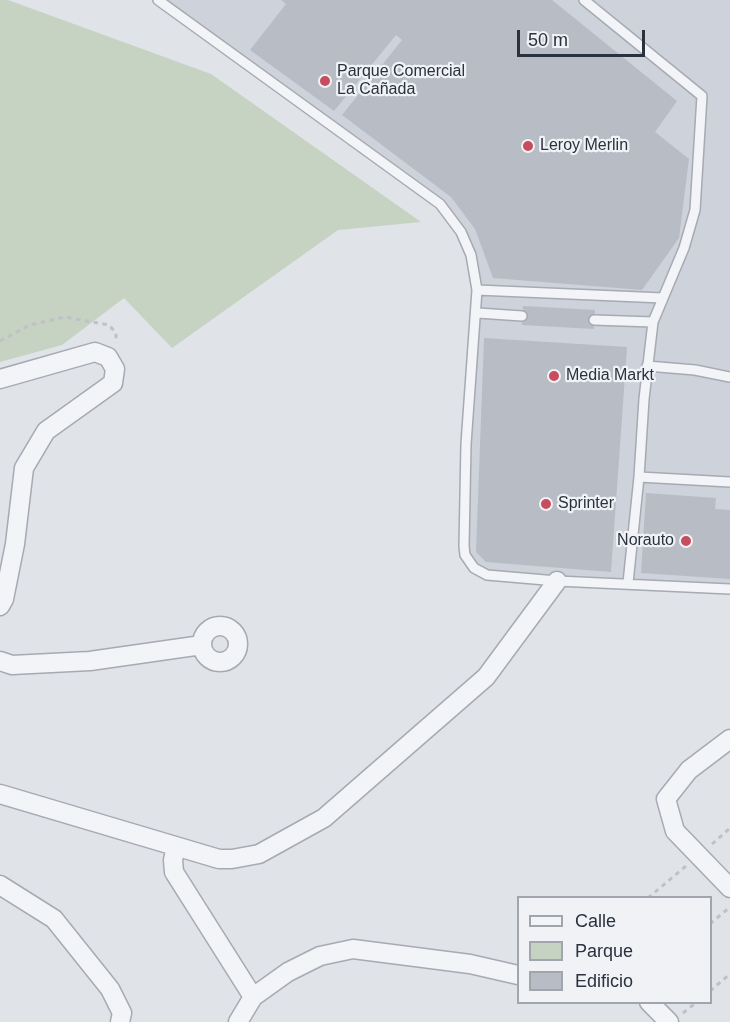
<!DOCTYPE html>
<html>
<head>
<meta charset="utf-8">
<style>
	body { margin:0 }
	#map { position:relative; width:730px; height:1022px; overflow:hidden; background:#e0e3e8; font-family:Helvetica,sans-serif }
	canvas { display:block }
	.legend { position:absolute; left:517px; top:896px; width:195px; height:108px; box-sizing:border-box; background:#f0f2f6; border:2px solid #a1a5ad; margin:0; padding:8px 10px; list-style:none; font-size:18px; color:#2a313f }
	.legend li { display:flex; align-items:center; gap:12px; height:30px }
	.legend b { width:30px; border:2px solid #a1a5ad }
	.scale { position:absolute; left:517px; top:30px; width:128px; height:27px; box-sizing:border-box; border:3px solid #2a313f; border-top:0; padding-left:8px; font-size:18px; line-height:21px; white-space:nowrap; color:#2a313f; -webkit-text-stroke:4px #f0f2f6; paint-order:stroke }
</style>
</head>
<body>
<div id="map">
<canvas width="730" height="1022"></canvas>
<ul class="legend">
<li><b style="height:8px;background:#f3f4f7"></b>Calle</li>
<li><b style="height:16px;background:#c6d2c2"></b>Parque</li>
<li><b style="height:16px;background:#b8bdc5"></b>Edificio</li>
</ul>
<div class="scale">50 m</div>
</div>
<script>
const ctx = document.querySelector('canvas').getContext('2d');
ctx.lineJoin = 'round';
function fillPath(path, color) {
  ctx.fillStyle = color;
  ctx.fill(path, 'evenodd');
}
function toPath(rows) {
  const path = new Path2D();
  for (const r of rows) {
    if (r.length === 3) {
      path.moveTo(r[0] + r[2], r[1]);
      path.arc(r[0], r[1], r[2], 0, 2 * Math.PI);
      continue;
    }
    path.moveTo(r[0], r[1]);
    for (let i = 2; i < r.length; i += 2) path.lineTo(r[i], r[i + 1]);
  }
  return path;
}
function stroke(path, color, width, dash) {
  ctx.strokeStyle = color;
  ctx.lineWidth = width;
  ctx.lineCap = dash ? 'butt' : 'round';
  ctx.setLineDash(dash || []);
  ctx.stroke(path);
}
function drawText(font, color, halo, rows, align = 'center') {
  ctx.font = font + ' Helvetica,sans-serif';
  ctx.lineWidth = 4.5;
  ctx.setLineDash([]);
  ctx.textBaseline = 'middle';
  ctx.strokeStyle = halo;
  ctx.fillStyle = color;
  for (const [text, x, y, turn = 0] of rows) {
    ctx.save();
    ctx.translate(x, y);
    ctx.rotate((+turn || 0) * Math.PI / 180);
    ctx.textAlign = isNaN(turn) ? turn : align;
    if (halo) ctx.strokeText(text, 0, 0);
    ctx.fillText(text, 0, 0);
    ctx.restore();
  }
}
fillPath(toPath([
	[158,0,730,0,730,589,487,575,474,568,464,546,478,313,471,255,449,215]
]), '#ced2da');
fillPath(toPath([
	[0,0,8,0,211,74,421,222,338,230,172,348,124,298,62,345,0,362]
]), '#c6d2c2');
fillPath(toPath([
	[281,0,552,0,677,101,655,132,689,159,679,238,642,290,493,278,475,229,451,197,342,115,402,40,396,35,334,111,250,50,286,4],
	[523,306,595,310,594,329,522,325],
	[484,338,627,347,611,572,486,562,476,552],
	[646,493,716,498,715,509,730,510,730,579,641,573]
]), '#b8bdc5');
const lane = toPath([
	[158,0,440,204,461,232,471,255,477,290,466,444,464,546,465,555,474,568,487,575,557,581,730,589],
	[584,0,702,96,695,210,684,248,653,322,644,399,639,477,730,482],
	[477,290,663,298],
	[478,313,522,316],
	[594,320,653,322],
	[647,366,695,370,730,377],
	[628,583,639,477]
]);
const street = toPath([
	[0,379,95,352,108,357,115,369,113,383,46,431,24,468,15,544,4,599,0,606],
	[220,644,18],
	[0,661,12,665,90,661,202,645],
	[730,739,689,770,666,799,675,831,730,888],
	[0,794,219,859,232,859,259,854,324,818,486,677,557,581],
	[176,847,173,860,174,872,253,997],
	[0,885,54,919,110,989,122,1013,120,1022],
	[649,1002,669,1022],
	[238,1022,253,997,288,972,320,956,353,949,470,964,518,975]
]);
stroke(lane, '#a6aab2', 12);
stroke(street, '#a6aab2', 21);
stroke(toPath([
	[0,341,30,325,65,317,109,325,116,333,116,343],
	[712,844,730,828],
	[648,898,686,866],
	[710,924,730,907],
	[710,991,730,974],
	[683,1013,697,1002]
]), '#bfc1c7', 3, [4.5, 4.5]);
stroke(lane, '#f3f4f7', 9);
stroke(street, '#f3f4f7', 18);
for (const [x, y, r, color] of [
	[325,81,6,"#c74c5d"],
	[528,146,6,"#c74c5d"],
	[554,376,6,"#c74c5d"],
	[546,504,6,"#c74c5d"],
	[686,541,6,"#c74c5d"]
]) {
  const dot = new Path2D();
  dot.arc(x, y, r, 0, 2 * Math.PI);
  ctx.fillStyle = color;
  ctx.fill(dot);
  stroke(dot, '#f0f2f6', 2);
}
drawText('16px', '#2a313f', '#f0f2f6', [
	["Parque Comercial",337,72],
	["La Cañada",337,90],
	["Leroy Merlin",540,146],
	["Media Markt",566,376],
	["Sprinter",558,504],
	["Norauto",674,541,"right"]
], 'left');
</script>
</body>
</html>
